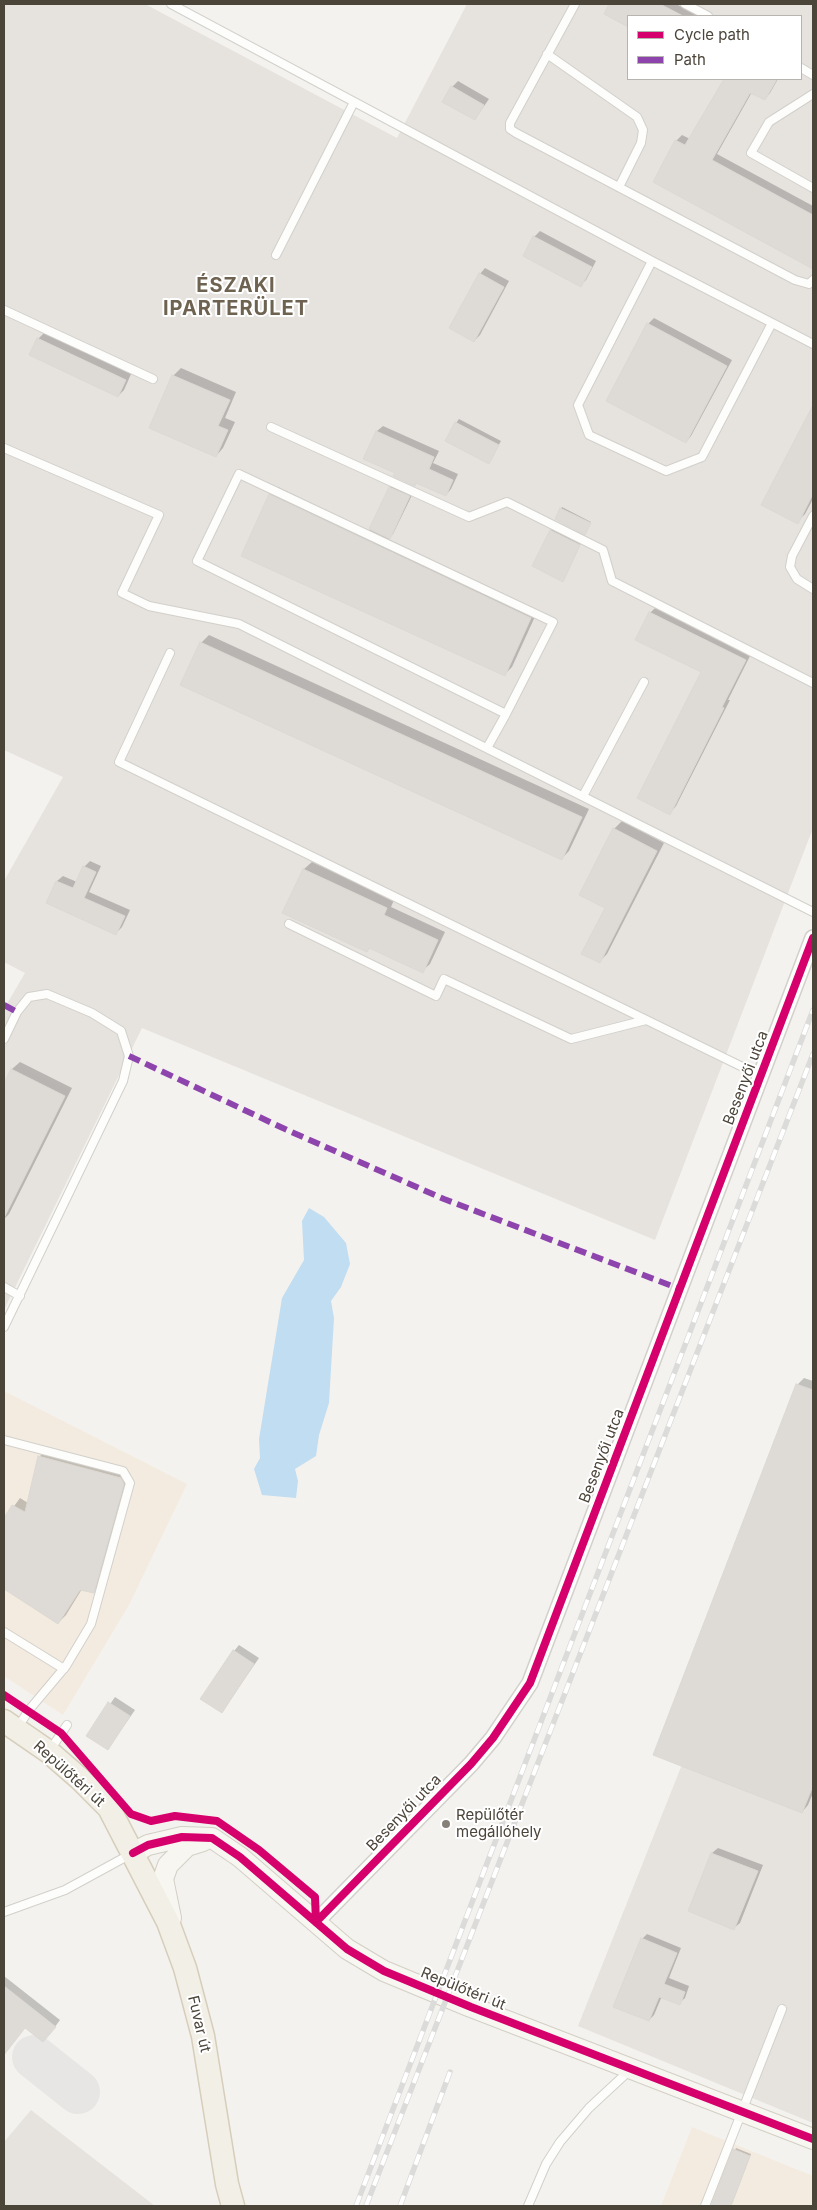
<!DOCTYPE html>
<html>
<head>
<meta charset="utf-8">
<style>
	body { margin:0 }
	#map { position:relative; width:817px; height:2210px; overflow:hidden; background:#f4f2ee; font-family:Inter,sans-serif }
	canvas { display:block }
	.frame { position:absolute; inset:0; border:5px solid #4b4439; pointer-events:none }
	.legend { position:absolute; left:627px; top:15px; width:175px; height:65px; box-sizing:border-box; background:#fff; border:1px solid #b7b4b0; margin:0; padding:6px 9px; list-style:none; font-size:15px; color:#4b4439 }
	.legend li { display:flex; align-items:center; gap:10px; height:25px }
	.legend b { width:25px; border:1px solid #b7b4b0 }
</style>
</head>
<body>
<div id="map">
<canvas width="817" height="2210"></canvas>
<div class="frame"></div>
<ul class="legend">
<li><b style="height:6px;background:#d6006c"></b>Cycle path</li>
<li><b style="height:6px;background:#8e44ad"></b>Path</li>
</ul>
</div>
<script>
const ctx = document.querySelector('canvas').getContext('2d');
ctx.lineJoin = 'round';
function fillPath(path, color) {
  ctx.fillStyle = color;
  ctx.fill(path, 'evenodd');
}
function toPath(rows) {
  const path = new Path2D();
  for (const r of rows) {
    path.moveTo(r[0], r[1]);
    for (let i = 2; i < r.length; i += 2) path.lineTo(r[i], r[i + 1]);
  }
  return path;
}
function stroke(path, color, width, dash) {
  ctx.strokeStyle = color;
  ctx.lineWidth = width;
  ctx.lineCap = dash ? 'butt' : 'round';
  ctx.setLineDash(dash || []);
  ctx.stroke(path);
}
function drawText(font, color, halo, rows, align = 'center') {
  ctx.font = font + ' Inter,sans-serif';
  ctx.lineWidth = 4;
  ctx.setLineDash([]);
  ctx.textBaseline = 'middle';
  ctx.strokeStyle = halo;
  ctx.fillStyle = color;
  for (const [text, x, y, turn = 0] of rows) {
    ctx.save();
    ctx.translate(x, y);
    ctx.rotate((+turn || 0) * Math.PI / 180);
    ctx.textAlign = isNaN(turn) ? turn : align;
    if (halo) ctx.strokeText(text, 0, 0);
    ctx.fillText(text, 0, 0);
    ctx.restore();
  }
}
fillPath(toPath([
	[4,1391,187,1484,129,1605,63,1715,4,1676],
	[692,2127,813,2176,813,2206,661,2206]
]), '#f3ebdf');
fillPath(toPath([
	[4,4,145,4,397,138,467,4,813,4,813,828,655,1240,142,1028,4,1310,4,1009,25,973,4,962,4,881,63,777,4,750],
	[628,16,801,16,801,79,628,79],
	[712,1689,813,1732,813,2123,578,2026],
	[31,2110,155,2206,4,2206,4,2142]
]), '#e6e2de');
fillPath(toPath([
	[680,863,762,901,714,1028,620,983],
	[441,935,468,948,451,982,444,979,436,996,416,986],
	[31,1029,95,1059,78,1095,14,1065],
	[703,1966,765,1991,755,2016,742,2011,724,2055,675,2035]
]), '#e6e3df');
fillPath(toPath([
	[309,1208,324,1217,346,1243,350,1264,341,1287,331,1301,334,1318,329,1403,319,1435,316,1456,295,1469,298,1481,296,1498,262,1495,254,1469,260,1458,259,1439,282,1298,304,1260,302,1221]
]), '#c0ddf1');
fillPath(toPath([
	[611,4,676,4,699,16,628,16,628,26,605,14],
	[726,79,778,79,770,93,765,99,752,92,717,154,813,206,813,262,810,265,655,181,676,141,682,135,690,139],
	[458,81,489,99,475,119,452,87],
	[540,231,596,261,586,280,581,285,524,256,534,237],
	[485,268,509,281,480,335,474,341,480,274],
	[654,318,732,360,691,436,686,442,648,324],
	[44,333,131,374,124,390,118,396,38,339],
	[181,368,236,392,225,418,235,422,223,448,216,456,173,376],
	[813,408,813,499,805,514,797,522,763,504],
	[459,419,501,441,489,462,456,423],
	[383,426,439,451,433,463,458,474,451,489,446,495,417,482,414,485,397,473,365,458,377,431],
	[393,484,413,493,393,534,388,539,538,610,512,667,504,675,270,495,278,487,369,531,390,487],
	[562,507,591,522,586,532,561,509],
	[552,529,581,543,564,579,551,530],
	[657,606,752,652,728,700,730,700,676,806,670,813,703,672,650,613],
	[209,635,589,809,569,851,562,858,201,643],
	[622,821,664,843,607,954,599,962,614,829],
	[90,861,101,866,89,892,130,910,122,927,116,933,57,881,63,876,77,882,84,867],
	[312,862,394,900,391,907,445,932,430,964,422,971,370,947,367,951,284,912,304,869],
	[20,1062,72,1088,9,1214,4,1219,4,1086,12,1069],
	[804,1378,813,1381,813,1793,808,1805,802,1812,655,1754,798,1384],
	[47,1449,128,1471,131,1475,101,1584,93,1592,82,1589,66,1615,58,1623,4,1588,4,1520,20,1498,28,1503,39,1457],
	[239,1645,259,1658,222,1712,234,1651],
	[115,1697,135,1710,108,1749,88,1736],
	[718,1848,763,1865,740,1923,734,1928,689,1910,712,1853],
	[647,1934,681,1948,669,1978,689,1986,685,1998,679,2003,662,1996,654,2015,649,2020,642,1939],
	[4,1976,60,2020,49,2035,25,2027,7,2049,4,2047],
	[736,2148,751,2154,731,2206,713,2206]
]), '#0003');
stroke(toPath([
	[34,2057,78,2092]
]), '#e8e6e4', 44);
const building = toPath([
	[609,4,660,4,683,16,628,16,628,27,604,14,609,4],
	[724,79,777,79,765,100,750,93,712,160,813,215,813,269,653,182,675,140,685,145,724,79],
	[451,86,484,105,475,120,442,102,451,86],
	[533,236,592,267,581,287,523,256,533,236],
	[479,273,504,287,474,342,449,328,479,273],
	[647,323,727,366,686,443,606,401,647,323],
	[37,338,126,380,118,397,29,355,37,338],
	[172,375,230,400,218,426,228,430,216,457,149,428,172,375],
	[813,405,813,494,798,524,761,505,813,405],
	[455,422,499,445,489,464,445,441,455,422],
	[376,431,434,457,429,469,453,480,446,496,416,483,415,486,393,476,395,473,363,459,376,431],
	[389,487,410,496,390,539,369,529,389,487],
	[269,494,531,618,505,676,241,556,269,494],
	[560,508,591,523,585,535,555,519,560,508],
	[550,530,580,545,563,582,532,566,550,530],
	[649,612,746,660,722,707,724,708,670,815,637,798,701,672,635,640,649,612],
	[200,642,582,817,562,860,180,685,200,642],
	[613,828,657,851,600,963,581,954,605,908,579,895,613,828],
	[83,866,96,872,84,898,125,916,116,935,46,903,56,881,73,888,83,866],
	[303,869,387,908,384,915,438,940,423,973,369,948,367,952,282,913,303,869],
	[11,1069,65,1096,4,1218,4,1083,11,1069],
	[796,1384,813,1390,813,1786,802,1813,653,1755,796,1384],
	[38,1456,121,1478,124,1484,94,1593,80,1590,58,1624,4,1589,4,1518,12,1505,25,1512,38,1456],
	[233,1650,254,1664,222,1713,200,1699,233,1650],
	[108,1702,130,1716,108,1750,86,1736,108,1702],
	[711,1853,758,1871,734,1930,688,1911,711,1853],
	[641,1938,677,1953,664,1984,685,1992,680,2005,659,1997,649,2021,613,2007,641,1938],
	[4,1986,56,2027,43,2042,25,2028,4,2055,4,1986],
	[733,2149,750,2156,731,2206,711,2206,733,2149]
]);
fillPath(building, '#dedbd6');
stroke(building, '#dcd9d4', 1);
const lane = toPath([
	[171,4,652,261,813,344],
	[575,4,510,123,510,129,516,133,795,280,809,284,813,280],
	[685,4,708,16],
	[547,54,637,117,643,130,641,143,619,187],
	[801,68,813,75],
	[813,94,769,122,751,153,813,188],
	[276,255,354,102],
	[652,261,578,405,589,435,666,471,702,457,772,323],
	[4,310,153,379],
	[271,427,469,517,507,502,603,550,612,581,813,683],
	[4,448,159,515,122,593,149,606,239,624,813,912],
	[813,516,792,556,790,567,797,579,813,589],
	[170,653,119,762,761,1076],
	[487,748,506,714,553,622,239,474,197,561,506,714],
	[583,796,644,682],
	[289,924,436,996,444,979,571,1039,646,1020],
	[4,1039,17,1012,29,997,47,994,92,1013,121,1031,129,1056,123,1081,4,1327],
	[4,1287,20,1296],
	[4,1440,123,1471,130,1483,91,1624,66,1666,29,1710,18,1727],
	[4,1632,64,1669],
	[50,1750,67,1725],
	[4,1912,65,1890,131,1854],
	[528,2206,546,2164,560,2142,589,2108,630,2070],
	[705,2206,782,2009]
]);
const street = toPath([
	[316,1922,471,1764,493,1738,530,1683,813,938]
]);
const secondary = toPath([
	[133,1853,148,1845,182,1837,212,1838,240,1857,347,1949,384,1971,471,2007,813,2139],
	[171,1918,163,1879,168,1865,187,1846,203,1841]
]);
const primary = toPath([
	[4,1721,49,1752,79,1778,109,1808,168,1922,185,1968,203,2036,227,2184,233,2206]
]);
stroke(lane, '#d2d0cb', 10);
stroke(street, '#d2d0cb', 18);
stroke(secondary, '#d3cfc5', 22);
stroke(primary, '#d6cebb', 25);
stroke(lane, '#fdfdfc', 8);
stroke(street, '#fdfdfc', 15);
stroke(secondary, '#f7f6f1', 20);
stroke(primary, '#f2efe6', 22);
const rail = toPath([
	[356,2206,813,1010],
	[366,2206,813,1054],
	[400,2206,450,2072]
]);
stroke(rail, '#dbdbda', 5.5);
stroke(rail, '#fff', 4, [11]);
stroke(toPath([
	[4,1005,17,1012],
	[129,1056,287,1130,444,1199,680,1289]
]), '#8e44ad', 6, [12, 6]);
stroke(toPath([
	[4,1695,61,1733,131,1814,151,1821,175,1816,217,1821,259,1850,315,1897,316,1922],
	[133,1853,148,1845,182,1837,212,1838,240,1857,347,1949,384,1971,471,2007,813,2139],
	[316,1922,471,1764,493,1738,530,1683,813,938]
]), '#d6006c', 8);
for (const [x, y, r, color] of [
	[446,1824,5,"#868178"]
]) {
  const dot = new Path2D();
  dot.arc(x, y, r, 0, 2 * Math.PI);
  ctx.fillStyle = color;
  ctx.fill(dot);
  stroke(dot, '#fff', 2);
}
drawText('15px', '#4b4439', '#fff', [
	["Besenyői utca",746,1078,-69],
	["Besenyői utca",602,1456,-69],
	["Repülőtéri út",69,1774,42],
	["Besenyői utca",404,1813,-46],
	["Repülőtéri út",463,1989,22],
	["Fuvar út",199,2024,77]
]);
drawText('15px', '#4b4439', '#fff', [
	["Repülőtér",456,1815],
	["megállóhely",456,1832]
], 'left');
ctx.letterSpacing = '1px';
drawText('bold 20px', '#6e6250', '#fff', [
	["ÉSZAKI",236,286],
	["IPARTERÜLET",236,309]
]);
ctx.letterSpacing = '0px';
</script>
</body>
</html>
